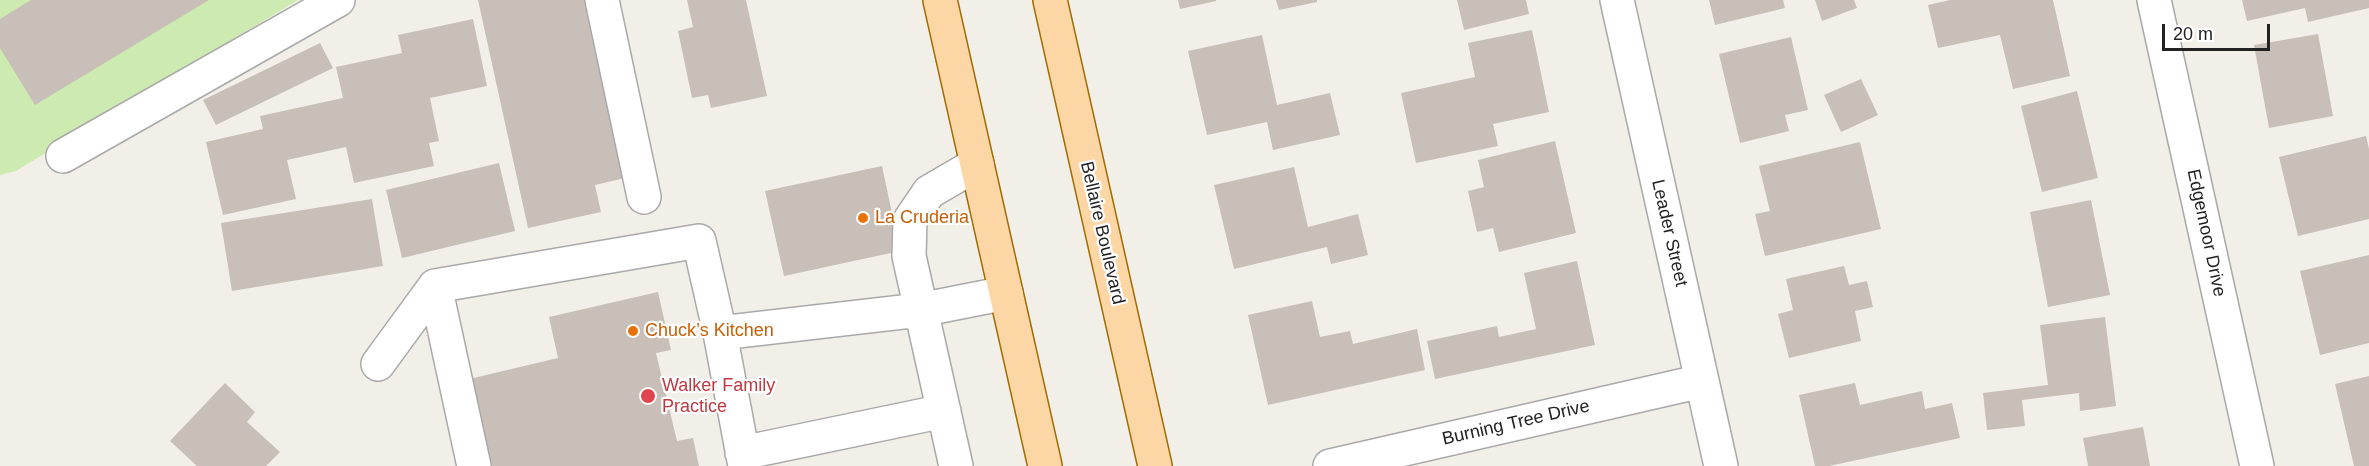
<!DOCTYPE html>
<html>
<head>
<meta charset="utf-8">
<style>
	body { margin:0 }
	#map { position:relative; width:2369px; height:466px; overflow:hidden; background:#f2efe9; font-family:Arial,sans-serif }
	canvas { display:block }
	.scale { position:absolute; left:2162px; top:24px; width:108px; height:27px; box-sizing:border-box; border:3px solid #222; border-top:0; padding-left:8px; font-size:18px; line-height:21px; white-space:nowrap; color:#222; -webkit-text-stroke:4px #fff; paint-order:stroke }
</style>
</head>
<body>
<div id="map">
<canvas width="2369" height="466"></canvas>
<div class="scale">20 m</div>
</div>
<script>
const ctx = document.querySelector('canvas').getContext('2d');
ctx.lineJoin = 'round';
function fillPath(path, color) {
  ctx.fillStyle = color;
  ctx.fill(path, 'evenodd');
}
function toPath(rows) {
  const path = new Path2D();
  for (const r of rows) {
    path.moveTo(r[0], r[1]);
    for (let i = 2; i < r.length; i += 2) path.lineTo(r[i], r[i + 1]);
  }
  return path;
}
function stroke(path, color, width, dash) {
  ctx.strokeStyle = color;
  ctx.lineWidth = width;
  ctx.lineCap = dash ? 'butt' : 'round';
  ctx.setLineDash(dash || []);
  ctx.stroke(path);
}
function drawText(font, color, halo, rows, align = 'center') {
  ctx.font = font + ' Arial,sans-serif';
  ctx.lineWidth = 4.5;
  ctx.setLineDash([]);
  ctx.textBaseline = 'middle';
  ctx.strokeStyle = halo;
  ctx.fillStyle = color;
  for (const [text, x, y, turn = 0] of rows) {
    ctx.save();
    ctx.translate(x, y);
    ctx.rotate((+turn || 0) * Math.PI / 180);
    ctx.textAlign = isNaN(turn) ? turn : align;
    if (halo) ctx.strokeText(text, 0, 0);
    ctx.fillText(text, 0, 0);
    ctx.restore();
  }
}
fillPath(toPath([
	[0,0,298,0,16,171,0,175]
]), '#cdebb0');
fillPath(toPath([
	[31,0,209,0,35,105,0,48,0,19],
	[478,0,586,0,625,178,595,185,601,212,528,228],
	[687,0,746,0,767,96,711,108,708,95,692,98,678,31,693,27],
	[1178,0,1216,0,1216,1,1180,9],
	[1276,0,1317,0,1317,2,1279,10],
	[1457,0,1526,0,1529,14,1464,30],
	[1709,0,1783,0,1785,8,1715,25],
	[1815,0,1854,0,1857,8,1822,21],
	[1950,0,2053,0,2070,76,2013,89,2000,35,1938,48,1928,5],
	[2242,0,2369,0,2369,8,2308,22,2305,8,2247,21],
	[473,19,487,86,430,98,439,141,429,143,434,166,354,183,346,147,287,160,296,199,223,215,206,142,263,129,260,116,343,98,336,67,402,53,398,35],
	[1532,30,1549,112,1493,124,1498,146,1416,163,1401,93,1475,77,1468,43],
	[2318,34,2333,116,2269,128,2254,45],
	[1262,35,1277,105,1330,93,1340,135,1273,150,1267,122,1207,135,1188,51],
	[1791,37,1808,110,1785,115,1789,131,1740,143,1719,54],
	[320,43,333,68,216,125,203,100],
	[1861,79,1878,115,1841,132,1824,95],
	[2077,91,2098,178,2042,192,2021,106],
	[2366,136,2369,149,2369,219,2298,236,2279,157],
	[1555,141,1576,233,1499,252,1493,228,1477,232,1468,191,1484,187,1478,160],
	[1860,142,1881,229,1765,256,1755,214,1770,211,1759,166],
	[499,163,515,231,402,258,386,190],
	[882,166,900,251,784,276,765,191],
	[1294,167,1308,227,1358,214,1368,255,1331,264,1327,247,1234,269,1214,185],
	[372,199,383,266,232,291,221,223],
	[2091,200,2110,295,2048,307,2030,212],
	[2369,255,2369,343,2320,355,2300,271],
	[1577,261,1595,345,1435,379,1427,341,1497,326,1499,337,1536,329,1524,273],
	[1844,266,1849,285,1867,281,1873,307,1855,311,1861,341,1789,358,1778,314,1793,310,1786,279],
	[658,292,671,350,656,353,677,441,693,438,699,466,485,466,465,380,558,358,549,317],
	[1312,301,1320,337,1350,331,1353,344,1417,329,1425,370,1268,405,1248,315],
	[2105,317,2116,406,2080,411,2079,393,2022,400,2025,426,1987,430,1983,393,2048,385,2040,325],
	[2369,376,2369,466,2354,466,2335,384],
	[225,383,255,412,247,422,280,452,266,466,197,466,170,441],
	[1855,383,1860,405,1922,391,1925,409,1952,403,1960,438,1829,466,1815,466,1799,395],
	[2143,427,2150,466,2088,466,2083,438]
]), '#c7bfb8');
const minor = toPath([
	[602,0,644,197],
	[1617,0,1721,466],
	[2154,0,2257,466],
	[63,156,338,0],
	[435,286,474,466],
	[378,364,435,286,699,241,720,333],
	[742,453,944,411],
	[745,466,720,333,920,310,1006,293],
	[956,466,909,256,910,220,929,192,977,164],
	[1330,466,1702,381]
]);
const major = toPath([
	[940,0,1045,466],
	[1050,0,1155,466]
]);
stroke(minor, '#a9a9a9', 36);
stroke(major, '#a06b00', 36);
stroke(minor, '#fff', 33);
stroke(major, '#fcd6a4', 33);
for (const [x, y, r, color] of [
	[863,218,6,"#e8710a"],
	[633,331,6,"#e8710a"],
	[648,396,8,"#e0444e"]
]) {
  const dot = new Path2D();
  dot.arc(x, y, r, 0, 2 * Math.PI);
  ctx.fillStyle = color;
  ctx.fill(dot);
  stroke(dot, '#fff', 2);
}
drawText('18px', '#c56008', '#fff', [
	["La Cruderia",875,218],
	["Chuck’s Kitchen",645,331]
], 'left');
drawText('18px', '#222', '#fff', [
	["Bellaire Boulevard",1102,233,77],
	["Leader Street",1669,233,77],
	["Edgemoor Drive",2206,233,78],
	["Burning Tree Drive",1516,423,-13]
]);
drawText('18px', '#be3a42', '#fff', [
	["Walker Family",662,386],
	["Practice",662,407]
], 'left');
</script>
</body>
</html>
